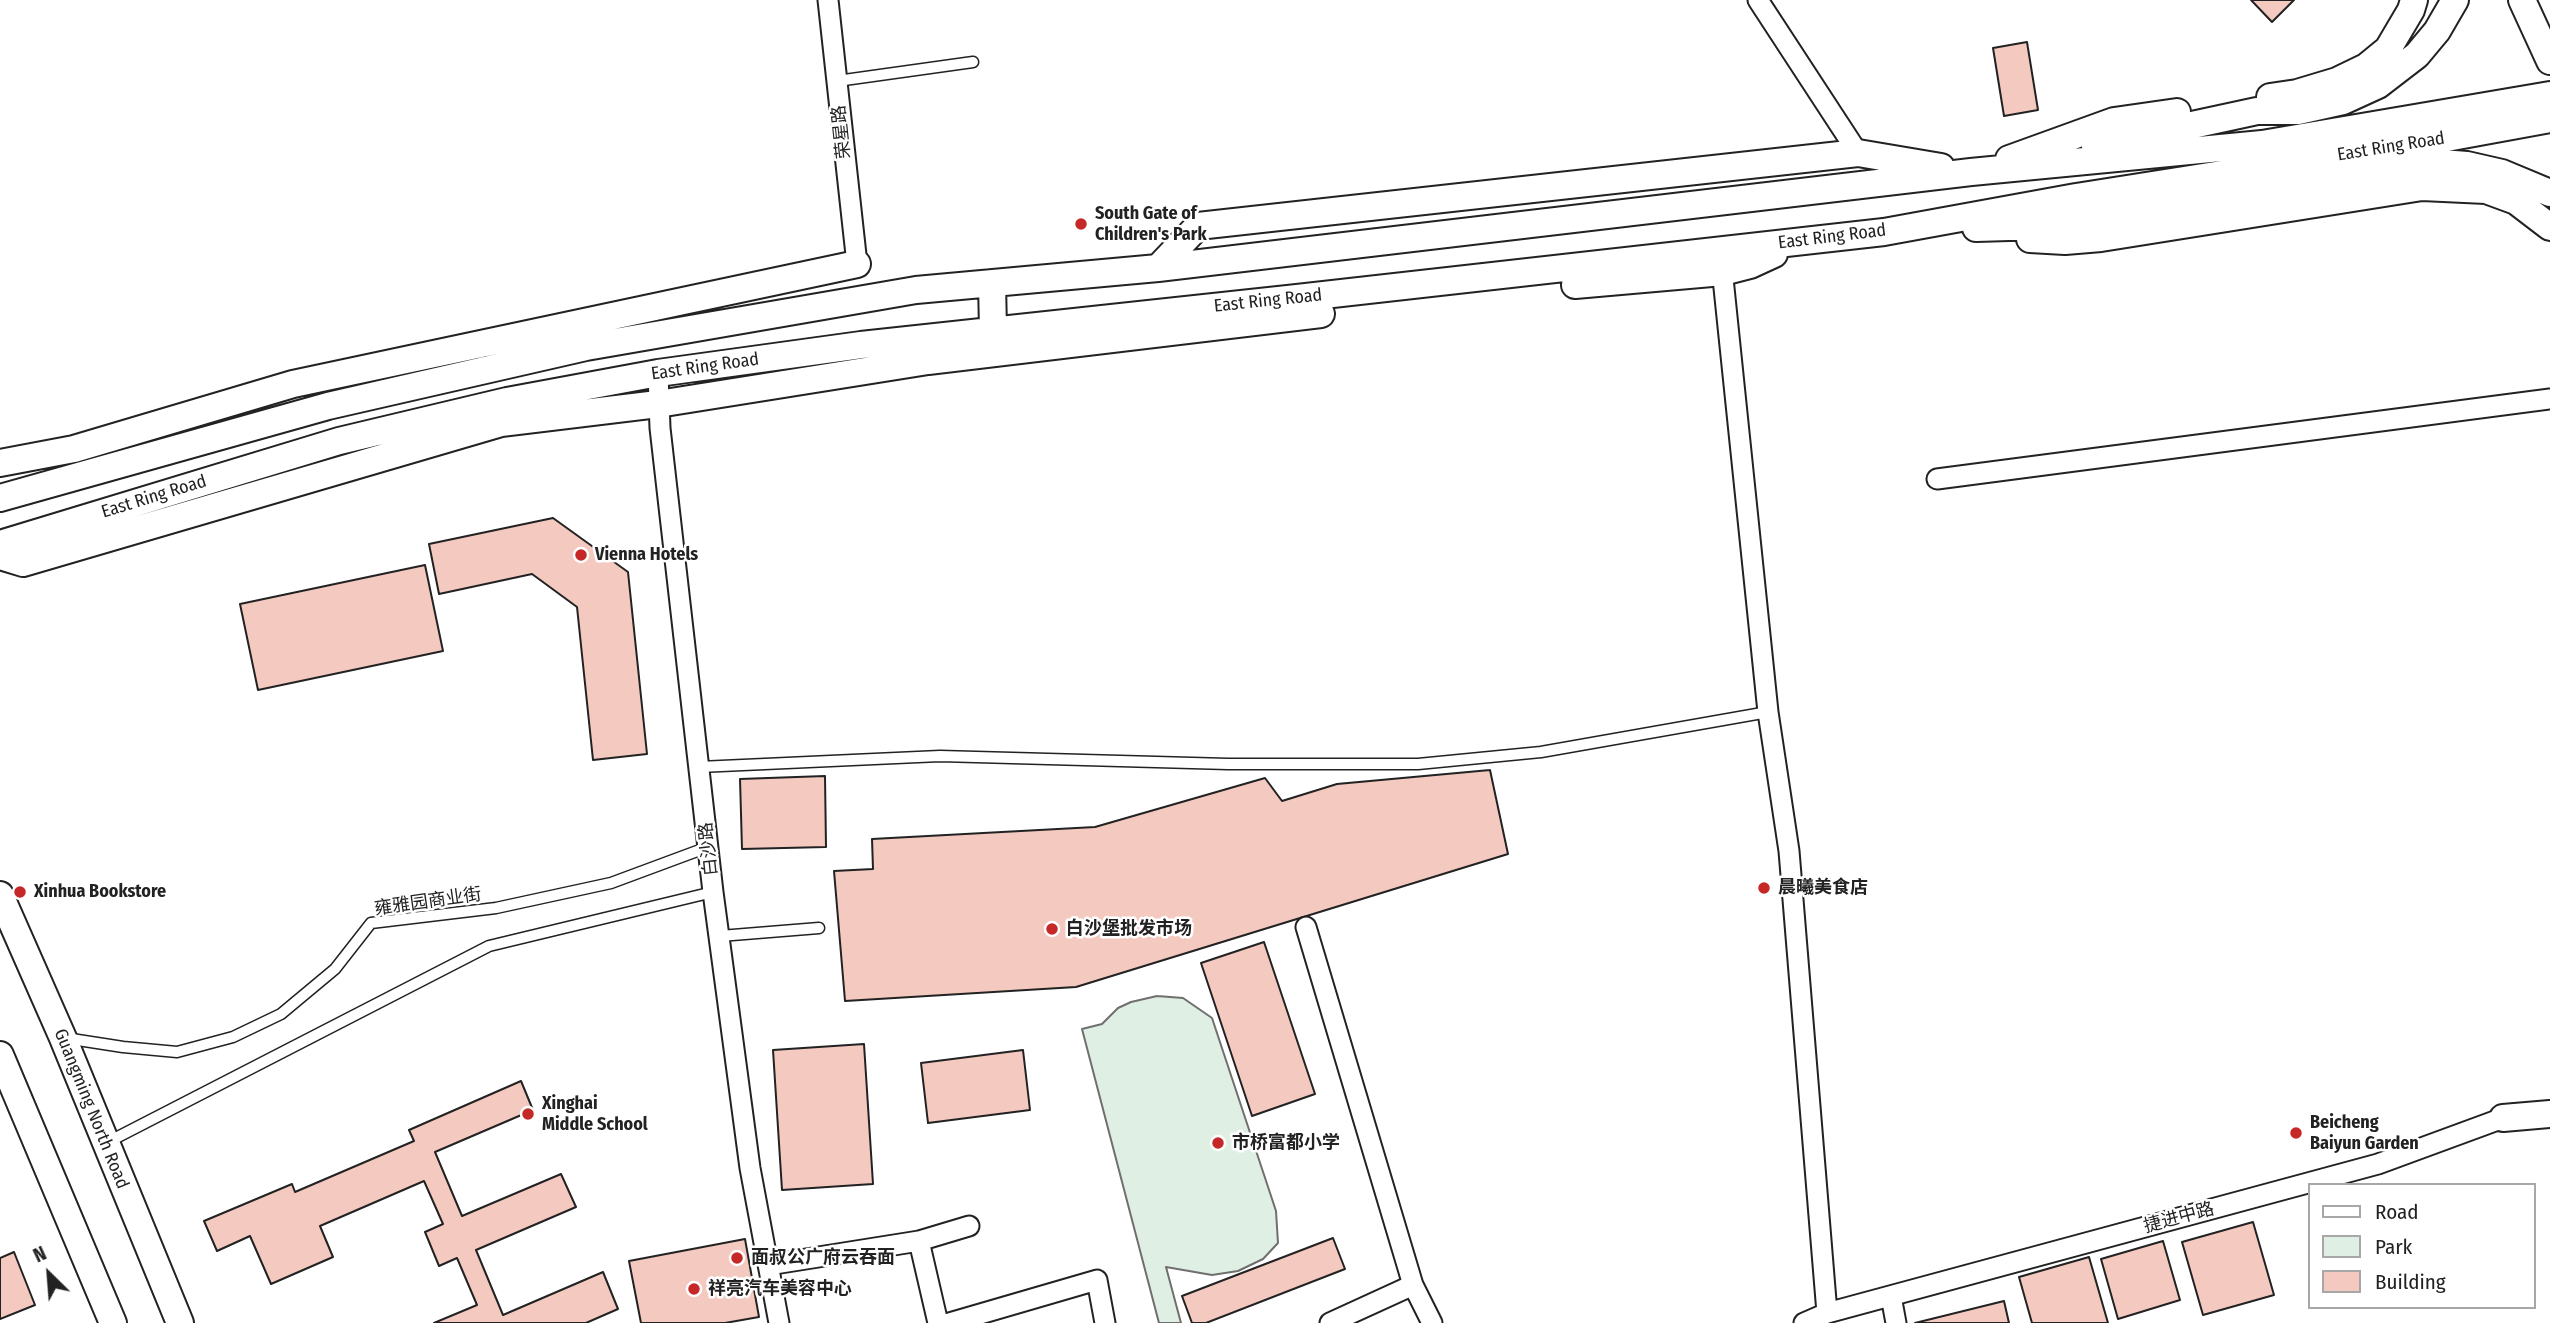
<!DOCTYPE html>
<html>
<head>
<meta charset="utf-8">
<style>
	body { margin:0 }
	#map { position:relative; width:2550px; height:1323px; overflow:hidden; background:#fff; font-family:"Fira Sans Condensed",sans-serif }
	canvas { display:block }
	.legend { position:absolute; left:2308px; top:1183px; width:228px; height:126px; box-sizing:border-box; background:#fff; border:2px solid #a7a7a7; margin:0; padding:9px 12px; list-style:none; font-size:21px; color:#222 }
	.legend li { display:flex; align-items:center; gap:14px; height:35px }
	.legend b { width:35px; border:2px solid #a7a7a7 }
	.north { position:absolute; left:14px; top:1239px; width:70px; height:70px; -webkit-text-stroke:5px #fff; paint-order:stroke; rotate:335deg; font-size:19px; font-weight:700; line-height:28px; text-align:center; color:#222 }
	.north::after { content:''; display:block; margin:auto; width:24px; height:32px; background:#222; clip-path:polygon(50% 0,100% 100%,50% 72%,0 100%) }
</style>
</head>
<body>
<div id="map">
<canvas width="2550" height="1323"></canvas>
<ul class="legend">
<li><b style="height:9px;background:#fff"></b>Road</li>
<li><b style="height:19px;background:#e0efe3"></b>Park</li>
<li><b style="height:19px;background:#f3c9c0"></b>Building</li>
</ul>
<div class="north">N</div>
</div>
<script>
const ctx = document.querySelector('canvas').getContext('2d');
ctx.lineJoin = 'round';
function fillPath(path, color) {
  ctx.fillStyle = color;
  ctx.fill(path, 'evenodd');
}
function toPath(rows) {
  const path = new Path2D();
  for (const r of rows) {
    path.moveTo(r[0], r[1]);
    for (let i = 2; i < r.length; i += 2) path.lineTo(r[i], r[i + 1]);
  }
  return path;
}
function stroke(path, color, width, dash) {
  ctx.strokeStyle = color;
  ctx.lineWidth = width;
  ctx.lineCap = dash ? 'butt' : 'round';
  ctx.setLineDash(dash || []);
  ctx.stroke(path);
}
function drawText(font, color, halo, rows, align = 'center') {
  ctx.font = font + ' "Fira Sans Condensed","Noto Sans SC",sans-serif';
  ctx.lineWidth = 5;
  ctx.setLineDash([]);
  ctx.textBaseline = 'middle';
  ctx.strokeStyle = halo;
  ctx.fillStyle = color;
  for (const [text, x, y, turn = 0] of rows) {
    ctx.save();
    ctx.translate(x, y);
    ctx.rotate((+turn || 0) * Math.PI / 180);
    ctx.textAlign = isNaN(turn) ? turn : align;
    if (halo) ctx.strokeText(text, 0, 0);
    ctx.fillText(text, 0, 0);
    ctx.restore();
  }
}
const green = toPath([
	[1157,996,1183,998,1212,1018,1276,1211,1278,1243,1263,1259,1238,1271,1212,1275,1166,1267,1181,1323,1159,1323,1082,1029,1102,1024,1118,1008,1131,1002,1157,996]
]);
fillPath(green, '#e0efe3');
stroke(green, '#6f6f6f', 2);
const building = toPath([
	[2251,0,2294,0,2272,22,2251,0],
	[2027,42,2038,110,2004,116,1993,48,2027,42],
	[553,518,628,572,647,754,593,760,577,607,532,574,439,594,429,544,553,518],
	[425,565,443,651,258,690,240,604,425,565],
	[1490,770,1508,854,1076,987,845,1001,834,871,873,869,872,839,1095,827,1265,778,1282,801,1337,784,1490,770],
	[825,776,826,847,742,849,740,779,825,776],
	[1264,942,1315,1094,1252,1116,1201,963,1264,942],
	[864,1044,873,1184,782,1190,773,1050,864,1044],
	[1023,1050,1030,1110,928,1123,921,1063,1023,1050],
	[521,1081,533,1110,435,1152,462,1216,561,1174,576,1207,476,1250,503,1315,603,1272,618,1309,586,1323,434,1323,477,1305,457,1258,439,1266,425,1232,443,1224,424,1181,320,1226,333,1257,271,1284,250,1236,217,1251,204,1221,292,1184,295,1192,414,1141,409,1130,521,1081],
	[2253,1222,2274,1295,2203,1315,2182,1242,2253,1222],
	[1333,1238,1345,1269,1206,1323,1192,1323,1182,1296,1333,1238],
	[745,1239,759,1317,725,1323,641,1323,629,1261,745,1239],
	[2163,1241,2180,1300,2118,1319,2101,1259,2163,1241],
	[14,1252,35,1305,0,1319,0,1258,14,1252],
	[2089,1257,2108,1323,2032,1323,2019,1277,2089,1257],
	[2004,1301,2009,1323,1915,1323,2004,1301]
]);
fillPath(building, '#f3c9c0');
stroke(building, '#222', 2);
const lane = toPath([
	[837,81,973,62],
	[699,767,940,756,1228,764,1418,764,1541,752,1768,712],
	[720,936,819,928],
	[65,1038,123,1047,177,1052,233,1037,281,1014,335,969,371,923,496,908,611,883,708,847],
	[106,1143,489,946,713,892]
]);
const street = toPath([
	[828,0,857,264],
	[1758,0,1858,153],
	[1721,259,1768,712,1789,851,1827,1313],
	[658,373,660,428,713,892,750,1168,779,1323],
	[1937,479,2550,399],
	[1306,927,1413,1285,1432,1323],
	[919,1241,969,1226],
	[768,1265,919,1241,938,1323],
	[1891,1296,1896,1323],
	[949,1323,1097,1280,1105,1323],
	[1330,1323,1413,1285],
	[1804,1323,1827,1313,2378,1164,2514,1114]
]);
const secondary = toPath([
	[2522,0,2550,61],
	[2270,97,2297,93,2337,81,2366,67,2388,49,2411,10,2414,0],
	[2095,146,2257,111,2298,111,2343,101,2378,85,2417,55,2437,31,2455,0],
	[2009,159,2114,121,2177,112],
	[1976,228,2042,226,2105,217,2428,162,2467,165,2502,173,2550,193],
	[2030,239,2065,241,2101,238,2422,187,2486,190,2516,201,2550,227],
	[1158,268,1198,226,1858,153,1941,167],
	[992,283,993,330],
	[1575,285,1723,272,1750,265,1774,254],
	[0,463,74,449,293,384,857,264],
	[0,498,328,406,586,347,916,290,1158,268,1971,172,2262,144,2550,95],
	[0,544,339,441,507,401,658,373,861,345,1297,298,1884,232,2076,197,2419,143,2550,119],
	[0,556,23,563,501,423,658,404,928,361,1321,314],
	[0,895,63,1038,180,1323],
	[0,1055,113,1323],
	[2503,1118,2550,1114]
]);
stroke(lane, '#222', 13);
stroke(street, '#222', 23);
stroke(secondary, '#222', 30);
stroke(lane, '#fff', 10);
stroke(street, '#fff', 19);
stroke(secondary, '#fff', 26);
for (const [x, y, r, color] of [
	[1081,224,7,"#c62828"],
	[581,555,7,"#c62828"],
	[1764,888,7,"#c62828"],
	[20,892,7,"#c62828"],
	[1052,929,7,"#c62828"],
	[528,1114,7,"#c62828"],
	[2296,1133,7,"#c62828"],
	[1218,1143,7,"#c62828"],
	[737,1258,7,"#c62828"],
	[694,1289,7,"#c62828"]
]) {
  const dot = new Path2D();
  dot.arc(x, y, r, 0, 2 * Math.PI);
  ctx.fillStyle = color;
  ctx.fill(dot);
  stroke(dot, '#fff', 2.5);
}
drawText('18px', '#222', '#fff', [
	["荣星路",842,132,-96],
	["East Ring Road",2391,147,-9],
	["East Ring Road",1832,237,-7],
	["East Ring Road",1268,301,-6],
	["East Ring Road",705,367,-8],
	["East Ring Road",154,497,-17],
	["白沙路",709,849,-96],
	["雍雅园商业街",428,902,-8],
	["Guangming North Road",91,1109,68],
	["捷进中路",2179,1218,-15]
]);
drawText('bold 18px', '#222', '#fff', [
	["South Gate of",1095,214],
	["Children's Park",1095,235],
	["Vienna Hotels",595,555],
	["晨曦美食店",1778,888],
	["Xinhua Bookstore",34,892],
	["白沙堡批发市场",1066,929],
	["Xinghai",542,1104],
	["Middle School",542,1125],
	["Beicheng",2310,1123],
	["Baiyun Garden",2310,1144],
	["市桥富都小学",1232,1143],
	["面叔公广府云吞面",751,1258],
	["祥亮汽车美容中心",708,1289]
], 'left');
</script>
</body>
</html>
